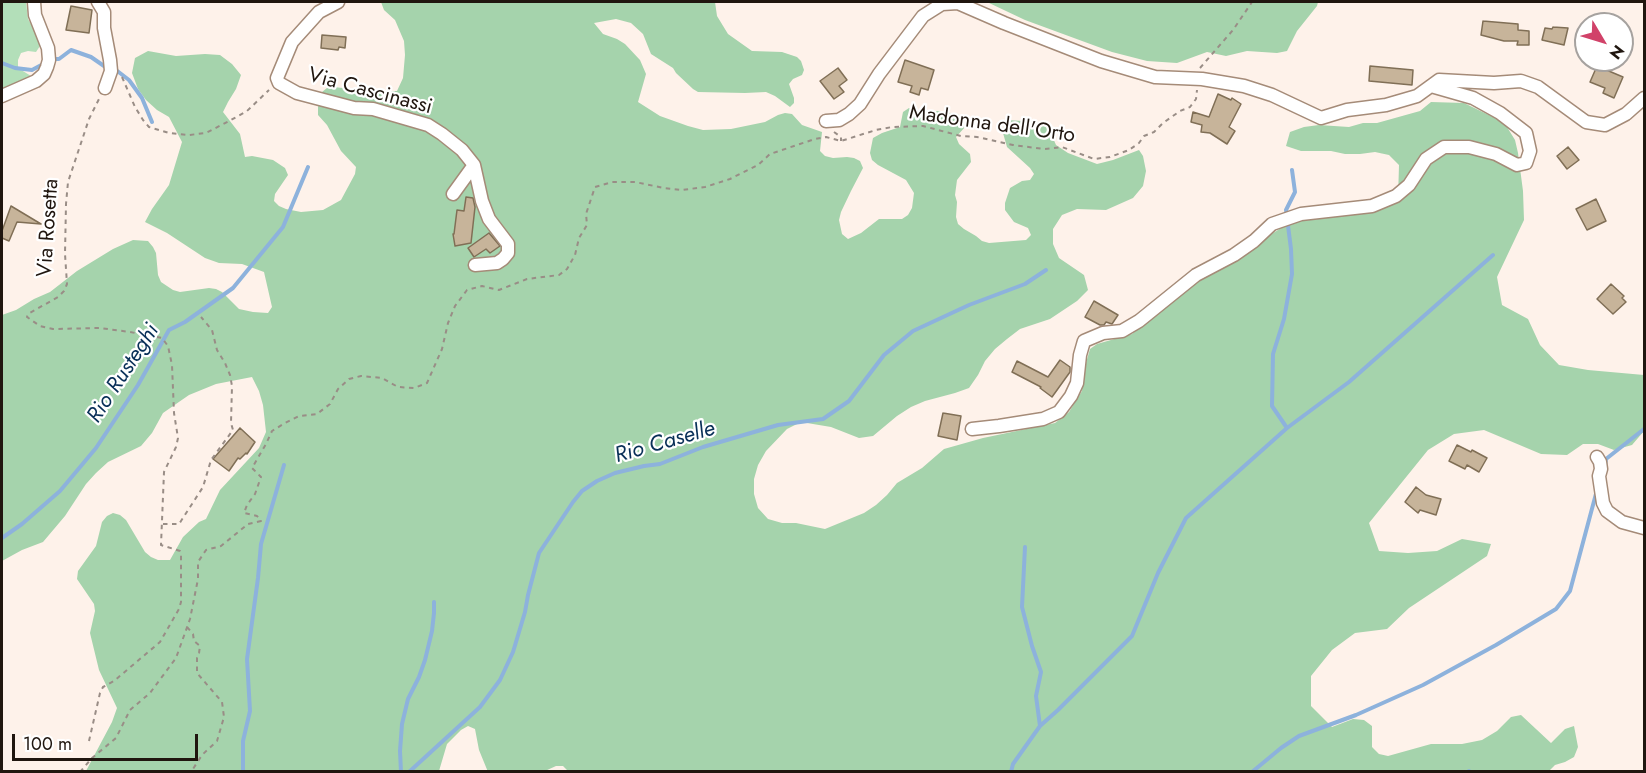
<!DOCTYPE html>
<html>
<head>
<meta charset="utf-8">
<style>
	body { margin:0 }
	#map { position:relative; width:1646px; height:773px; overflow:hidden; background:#fef2ea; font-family:Jost,sans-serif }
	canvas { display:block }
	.frame { position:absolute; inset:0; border:3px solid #20160f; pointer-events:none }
	.north { position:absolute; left:1574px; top:12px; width:60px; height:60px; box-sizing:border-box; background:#fff; border:2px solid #a6a29f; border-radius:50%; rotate:128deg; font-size:16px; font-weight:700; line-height:24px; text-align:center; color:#20160f }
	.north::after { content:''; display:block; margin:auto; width:21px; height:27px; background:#d14269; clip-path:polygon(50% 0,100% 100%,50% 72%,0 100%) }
	.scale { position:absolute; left:12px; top:734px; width:186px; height:27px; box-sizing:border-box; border:3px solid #20160f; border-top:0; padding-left:8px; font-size:18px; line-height:21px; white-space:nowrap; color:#20160f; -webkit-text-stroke:4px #fff; paint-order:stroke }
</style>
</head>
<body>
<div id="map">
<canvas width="1646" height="773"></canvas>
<div class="frame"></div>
<div class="north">N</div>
<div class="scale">100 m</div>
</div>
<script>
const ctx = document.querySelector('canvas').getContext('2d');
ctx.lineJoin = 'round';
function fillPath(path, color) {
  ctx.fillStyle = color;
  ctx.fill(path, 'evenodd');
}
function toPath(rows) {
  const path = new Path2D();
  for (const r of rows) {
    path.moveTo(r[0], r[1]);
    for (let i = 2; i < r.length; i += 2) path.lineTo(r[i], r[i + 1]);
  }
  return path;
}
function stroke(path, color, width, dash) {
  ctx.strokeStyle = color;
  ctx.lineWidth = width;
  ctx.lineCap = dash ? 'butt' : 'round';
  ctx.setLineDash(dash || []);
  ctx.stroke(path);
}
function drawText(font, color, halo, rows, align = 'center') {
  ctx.font = font + ' Jost,sans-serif';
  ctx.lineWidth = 4.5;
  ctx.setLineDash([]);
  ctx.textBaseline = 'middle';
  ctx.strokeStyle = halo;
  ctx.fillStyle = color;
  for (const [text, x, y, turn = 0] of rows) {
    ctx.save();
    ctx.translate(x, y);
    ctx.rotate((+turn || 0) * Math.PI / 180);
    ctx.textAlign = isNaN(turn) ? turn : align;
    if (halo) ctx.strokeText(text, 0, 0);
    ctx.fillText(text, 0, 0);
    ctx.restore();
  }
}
fillPath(toPath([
	[2,2,26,2,28,19,39,38,40,46,36,52,28,51,21,53,18,60,18,68,31,76,2,90]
]), '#b3dfb9');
fillPath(toPath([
	[381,2,715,2,717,16,728,34,752,51,782,52,797,57,801,61,804,70,802,75,793,79,789,84,794,98,794,103,790,107,775,96,766,92,745,93,698,92,693,89,676,73,673,68,651,54,643,34,631,23,616,19,594,23,603,34,617,39,625,44,640,60,646,74,638,102,660,116,688,126,703,130,731,129,765,122,778,115,785,113,792,114,802,125,822,132,820,151,825,156,833,158,847,157,854,158,860,161,863,168,851,191,841,212,839,220,842,234,848,239,861,233,879,219,902,219,908,215,912,208,914,193,906,180,878,165,872,160,870,153,873,138,882,133,900,127,903,112,909,108,922,114,937,111,958,114,964,119,966,126,956,137,959,144,970,154,971,162,957,180,955,195,957,202,956,217,958,224,964,229,976,236,982,241,989,243,1026,240,1031,235,1028,228,1014,222,1005,210,1005,203,1010,188,1022,181,1030,180,1034,174,1030,168,1007,147,1003,133,1004,126,1007,120,1038,122,1045,125,1050,131,1056,145,1068,153,1097,164,1113,160,1139,150,1143,156,1146,171,1143,186,1133,198,1106,210,1077,209,1062,215,1053,229,1053,244,1059,258,1084,275,1088,290,1077,301,1050,319,1020,329,1007,339,995,349,985,361,978,375,969,388,955,393,925,401,911,407,897,416,873,436,859,438,831,427,801,422,787,429,766,451,758,465,754,479,754,494,758,508,768,519,782,523,796,523,825,529,864,513,876,505,887,495,897,483,922,468,944,449,983,438,1055,423,1069,412,1082,391,1084,370,1090,349,1097,344,1132,334,1188,288,1281,228,1301,221,1369,213,1398,199,1399,165,1389,155,1375,152,1360,154,1345,154,1331,151,1301,151,1286,146,1290,132,1304,127,1319,125,1349,127,1363,123,1377,123,1420,111,1431,102,1464,103,1495,118,1507,127,1515,140,1518,153,1523,191,1524,220,1497,277,1502,305,1528,319,1540,345,1559,365,1588,370,1644,375,1644,431,1632,445,1614,450,1598,444,1583,444,1567,455,1541,454,1484,430,1454,434,1428,450,1369,523,1379,551,1408,553,1437,551,1462,539,1491,544,1487,556,1409,608,1387,629,1355,633,1332,650,1311,676,1311,706,1332,727,1353,719,1364,720,1372,726,1372,747,1379,754,1388,756,1431,744,1462,744,1482,740,1497,731,1511,717,1521,715,1551,743,1565,729,1574,726,1578,747,1574,757,1565,762,1555,765,1549,771,569,772,563,766,556,766,545,771,488,772,479,750,475,729,468,726,461,730,447,744,439,771,86,771,112,722,117,708,99,670,90,633,95,611,94,604,77,579,78,571,96,546,102,522,107,516,113,513,120,515,126,520,145,552,151,557,158,560,170,560,183,537,199,522,206,519,220,490,259,448,266,432,263,405,259,391,252,377,216,384,189,395,163,413,152,433,141,446,108,462,96,473,86,484,65,516,43,542,22,550,2,561,2,315,16,310,34,299,50,292,77,271,113,249,133,240,148,241,153,247,156,253,158,275,161,282,173,290,180,292,209,288,216,289,222,292,239,309,253,312,268,313,272,307,264,272,242,264,219,263,205,258,167,233,145,222,152,209,169,185,182,142,169,117,157,110,146,100,138,89,132,73,135,58,148,51,176,56,205,54,220,55,232,64,241,75,236,89,228,102,223,112,240,134,245,157,252,156,273,160,285,168,288,175,275,194,274,201,279,206,286,209,301,212,323,210,341,200,355,174,356,167,341,151,327,125,318,115,318,107,322,92,327,88,334,87,368,91,397,91,403,78,405,55,404,41,395,20,384,10],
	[987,2,1318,2,1317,6,1297,31,1287,51,1277,53,1247,51,1226,56,1207,52,1177,63,1147,61,1112,52,1025,20]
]), '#a5d3ac');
stroke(toPath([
	[54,59,59,59,71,50,91,57,104,66,116,70,129,80,142,98,152,122],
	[2,63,15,68,32,70,45,63],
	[1287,428,1272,406,1273,354,1284,319,1292,274,1291,249,1286,210,1295,192,1292,170],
	[1605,466,1606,459,1644,429],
	[2,538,22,524,60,491,96,448,138,385,169,330,185,322,233,288,283,227,308,167],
	[1025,547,1022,607,1032,646,1041,672,1036,696,1040,726],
	[243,772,243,741,250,711,247,659,258,578,261,544,284,465],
	[401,772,400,751,402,724,408,699,419,677,425,660,432,631,434,613,434,602],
	[409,772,480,707,500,680,513,652,525,612,528,595,539,553,573,502,582,491,597,481,615,473,644,466,660,464,703,447,778,425,823,419,849,401,884,355,913,331,969,305,1025,284,1046,270],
	[1011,772,1013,764,1040,726,1058,710,1132,636,1158,573,1186,518,1287,428,1349,382,1493,255],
	[1252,772,1281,748,1299,736,1356,715,1423,685,1496,645,1556,609,1570,591,1597,490],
	[1468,772,1469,771]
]), '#8db2dc', 4);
const building = toPath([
	[71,6,92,10,89,33,66,30,71,6],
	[1483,21,1518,24,1518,30,1529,31,1529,45,1517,45,1518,41,1504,41,1481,35,1483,21],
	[1553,27,1568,28,1564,45,1542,40,1545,28,1552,29,1553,27],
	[322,35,346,37,345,48,339,47,338,50,321,48,322,35],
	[905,60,934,70,928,90,921,88,919,95,910,92,912,86,898,82,905,60],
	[1370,66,1413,70,1412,85,1369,81,1370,66],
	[1597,66,1623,77,1614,98,1603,93,1605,88,1590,82,1597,66],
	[838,68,847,80,839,86,844,92,834,99,820,81,838,68],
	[1218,94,1231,100,1232,98,1241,104,1229,127,1235,131,1227,144,1210,133,1201,132,1202,125,1191,122,1193,112,1209,117,1218,94],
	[1568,147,1579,160,1567,169,1557,156,1568,147],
	[466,197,473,198,475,207,471,243,455,246,453,234,454,234,457,210,464,211,466,197],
	[1596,199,1606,221,1587,230,1576,209,1596,199],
	[11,206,41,224,17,222,9,241,2,238,2,231,11,206],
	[489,233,500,246,490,253,486,249,474,257,468,248,489,233],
	[1611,284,1624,296,1622,298,1626,302,1613,314,1597,299,1611,284],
	[1094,301,1118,315,1112,324,1106,322,1104,325,1100,325,1085,317,1094,301],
	[1060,360,1070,367,1070,372,1052,397,1040,388,1041,387,1012,372,1017,361,1048,377,1060,360],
	[943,413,961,416,957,440,938,436,943,413],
	[240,428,255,442,247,454,246,453,240,459,238,458,229,471,213,459,240,428],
	[1457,445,1471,452,1472,450,1487,458,1479,472,1467,465,1465,469,1449,461,1457,445],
	[1416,487,1426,495,1441,499,1436,515,1420,510,1418,513,1405,502,1416,487]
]);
fillPath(building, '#c7b49a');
stroke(building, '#806f56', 1.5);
const minor = toPath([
	[98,2,104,12,104,28,110,60,111,71,105,88],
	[338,2,319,12,292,42,277,78,279,83,297,93,354,108,373,109,428,125,442,134,462,150,474,165,482,201,489,219,508,244,508,253,503,259,497,263,475,265],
	[2,96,36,81,44,74,47,67,49,60,48,48,35,15,34,2],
	[826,121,839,120,849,114,860,104,879,74,923,16,942,4,958,3,1004,23,1101,61,1155,77,1202,79,1244,86,1272,95,1321,118,1347,110,1386,105,1417,96,1439,80,1494,83,1521,81,1538,87,1586,122,1605,125,1626,114,1644,98],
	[453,194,474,165],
	[972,429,999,426,1043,419,1059,412,1071,396,1077,383,1080,355,1084,341,1103,333,1122,331,1139,321,1196,275,1234,255,1254,241,1272,224,1301,214,1372,206,1396,196,1409,185,1426,159,1444,147,1469,147,1496,154,1517,165,1526,163,1530,151,1526,133,1500,113,1473,98,1431,86],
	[1597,457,1600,462,1601,469,1599,476,1603,503,1607,511,1622,522,1644,528]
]);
stroke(minor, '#a58b78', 15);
stroke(toPath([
	[1200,68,1233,30,1252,2],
	[122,77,135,107,143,120,149,127,169,133,189,135,206,133,231,120,247,111,269,90],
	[834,132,841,137,841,141],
	[163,524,179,524,181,521,203,487,211,460,233,430,231,423,232,386,230,375,225,363,217,350,212,330,201,317],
	[187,627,193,634,194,641,200,646,199,653,197,658,197,673,222,702,224,717,217,741,202,755,191,772],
	[89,741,100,693,103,687,114,681,160,642,179,609,181,602,181,553,180,551,161,545,164,472,176,447,178,438,174,413,172,365,168,346,162,338,130,332,100,328,53,329,40,326,27,317,28,314,58,297,64,291,67,284,65,254,66,204,68,182,89,119,100,97],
	[80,772,92,758,116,738,130,710,150,693,176,658,190,619,198,579,198,562,206,550,221,546,248,524,261,521,257,516,244,513,247,505,255,494,261,477,252,468,266,444,272,431,285,423,299,416,317,414,330,404,338,389,349,379,361,376,382,378,398,387,414,388,427,383,442,349,448,323,455,306,467,290,482,286,499,290,527,279,559,275,567,269,575,255,579,238,587,225,586,214,595,187,612,182,635,182,664,188,682,190,705,187,730,179,758,165,770,154,815,139,826,137,841,141,876,130,892,127,923,126,961,136,977,137,1013,145,1044,149,1062,147,1094,159,1110,157,1129,150,1139,143,1144,136,1154,132,1163,123,1180,111,1190,107,1196,99,1197,90]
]), '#998d86', 2, [4.5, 4.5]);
stroke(minor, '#fff', 12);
drawText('21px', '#20160f', '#fff', [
	["Via Cascinassi",370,92,15],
	["Madonna dell'Orto",992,125,8],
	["Via Rosetta",49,228,-86]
]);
drawText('italic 22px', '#082f57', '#fff', [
	["Rio Rusteghi",124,374,-57],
	["Rio Caselle",665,443,-16]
]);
</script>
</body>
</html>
